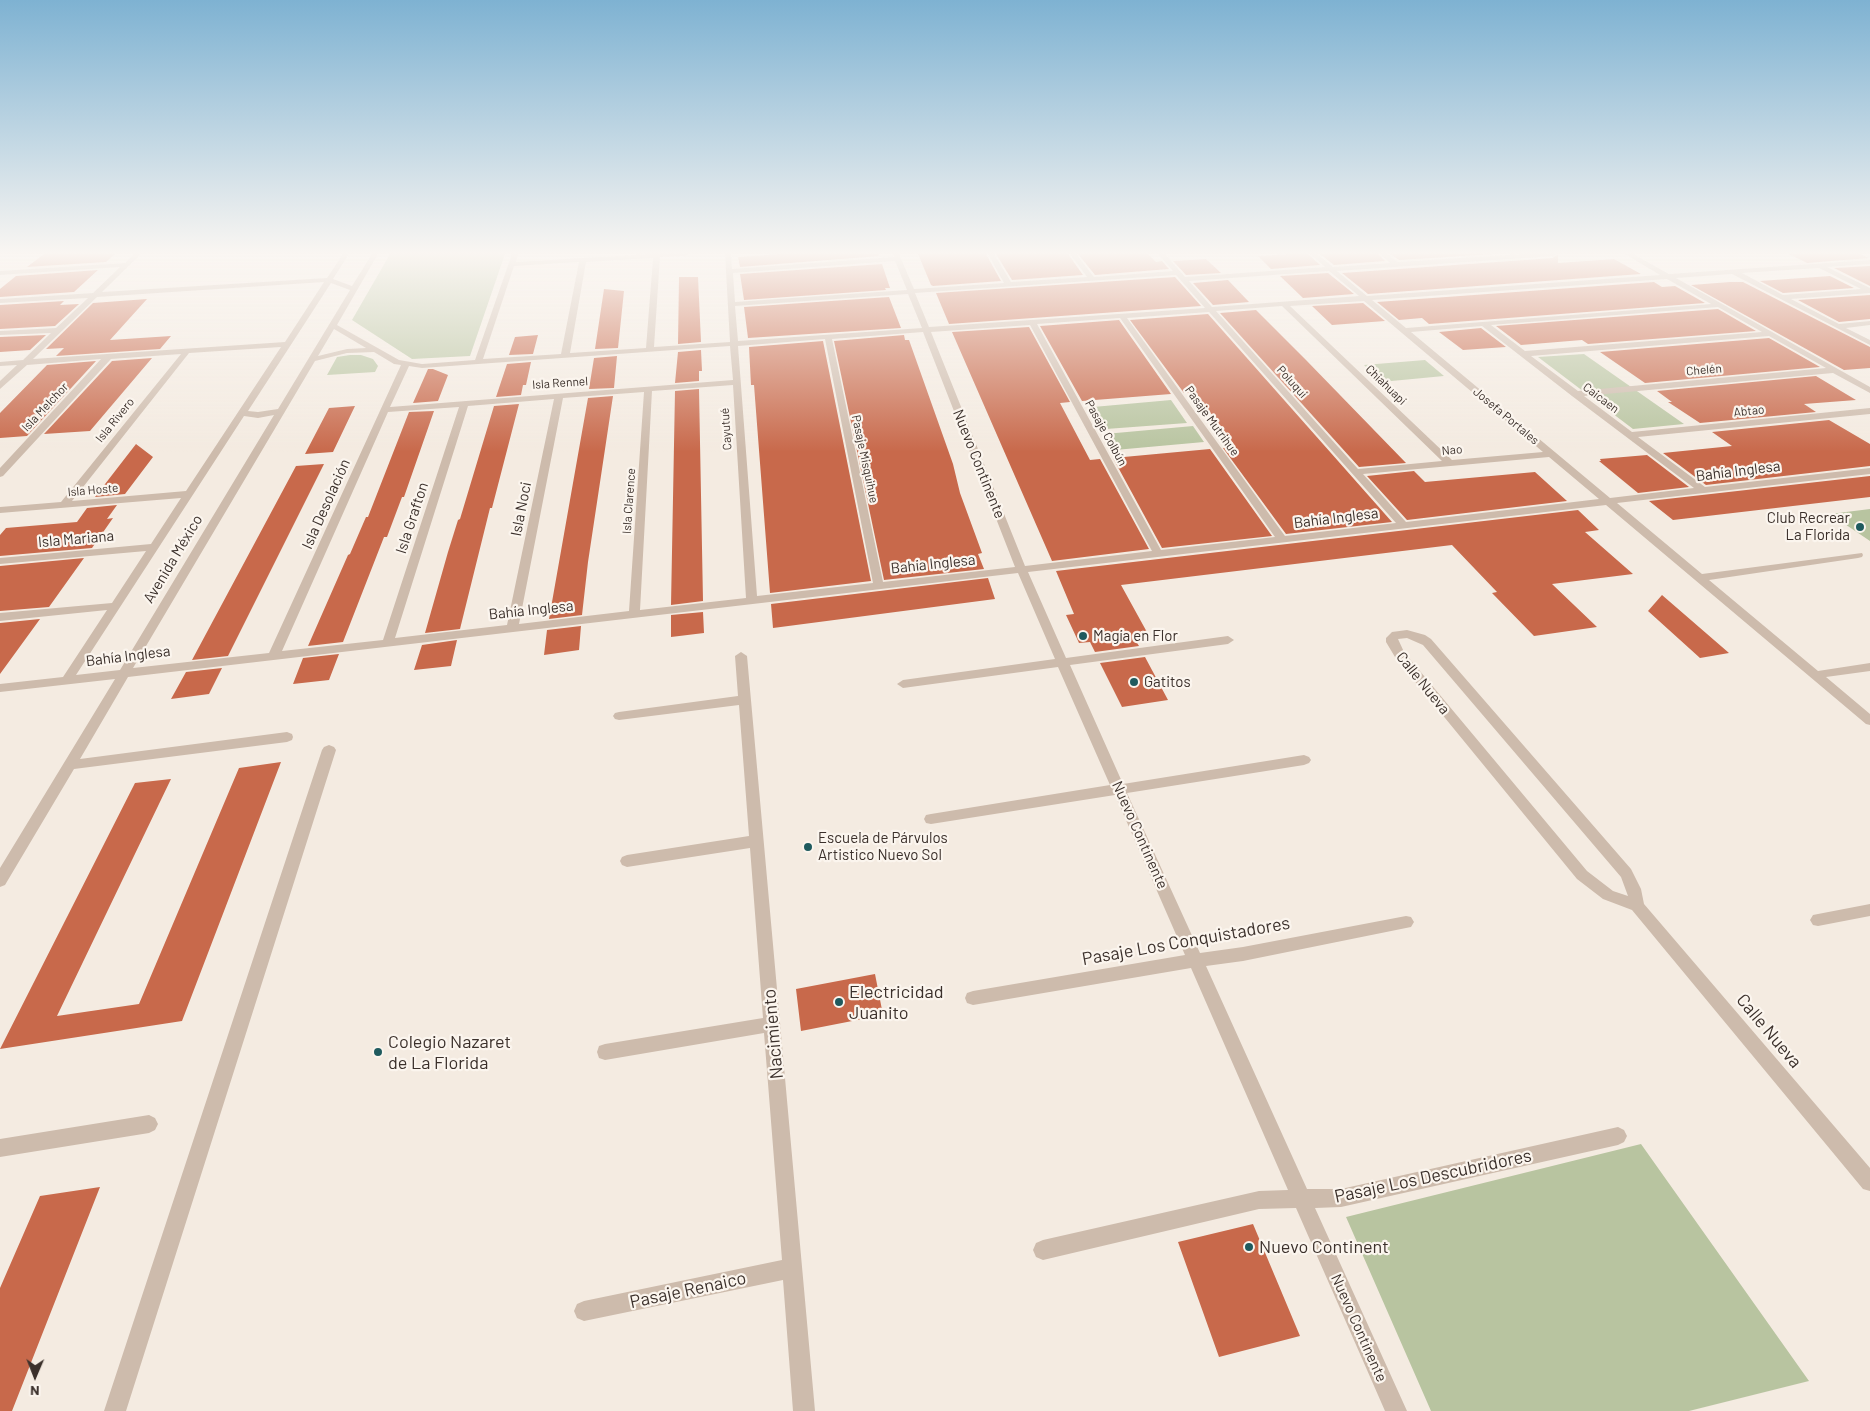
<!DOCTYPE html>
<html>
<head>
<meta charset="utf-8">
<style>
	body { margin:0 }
	#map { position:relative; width:1870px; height:1411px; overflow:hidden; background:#f4ebe1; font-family:Barlow,sans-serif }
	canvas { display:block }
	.north { position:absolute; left:10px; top:1351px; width:50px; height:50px; -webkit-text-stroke:4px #fbf5ee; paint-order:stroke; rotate:181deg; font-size:14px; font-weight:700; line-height:20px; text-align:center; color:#3b302b }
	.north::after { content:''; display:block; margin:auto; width:18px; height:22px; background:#3b302b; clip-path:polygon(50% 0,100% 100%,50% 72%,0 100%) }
</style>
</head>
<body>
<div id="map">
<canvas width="1870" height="1411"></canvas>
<div class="north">N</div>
</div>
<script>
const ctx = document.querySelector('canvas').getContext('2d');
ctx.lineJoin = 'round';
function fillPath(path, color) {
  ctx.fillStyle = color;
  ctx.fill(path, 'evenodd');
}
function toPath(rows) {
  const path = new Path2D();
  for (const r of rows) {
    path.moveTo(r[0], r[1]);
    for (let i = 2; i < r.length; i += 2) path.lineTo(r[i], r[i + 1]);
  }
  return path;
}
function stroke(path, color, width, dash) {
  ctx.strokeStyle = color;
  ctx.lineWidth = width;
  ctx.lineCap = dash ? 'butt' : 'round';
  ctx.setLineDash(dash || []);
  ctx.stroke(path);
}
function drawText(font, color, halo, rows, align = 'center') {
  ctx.font = font + ' Barlow,sans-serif';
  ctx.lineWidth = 4.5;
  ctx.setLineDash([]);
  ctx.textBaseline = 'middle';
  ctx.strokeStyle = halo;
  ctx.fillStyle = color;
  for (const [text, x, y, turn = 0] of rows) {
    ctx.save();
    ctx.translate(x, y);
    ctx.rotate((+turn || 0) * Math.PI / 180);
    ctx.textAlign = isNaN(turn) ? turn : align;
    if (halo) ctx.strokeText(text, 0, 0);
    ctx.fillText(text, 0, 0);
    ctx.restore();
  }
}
fillPath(toPath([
	[390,254,505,254,470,356,412,359,352,320],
	[1584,354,1684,424,1633,429,1538,357],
	[350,355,361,355,373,359,378,366,375,372,327,375,337,357],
	[1425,360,1444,376,1381,382,1364,365],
	[1171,400,1187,423,1106,429,1093,407],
	[1193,426,1204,442,1115,450,1105,434],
	[1870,509,1870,541,1830,514],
	[1641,1144,1809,1381,1689,1411,1431,1411,1346,1217]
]), '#b8c4a0');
fillPath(toPath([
	[44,254,115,254,106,262,27,267],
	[781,254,878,254,879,256,740,267,738,257],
	[918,254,986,254,1001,281,933,286,931,285],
	[996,254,1068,254,1083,275,1012,280],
	[1078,254,1148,254,1156,262,1162,261,1169,269,1095,275],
	[1291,254,1308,254,1320,265,1271,269,1258,256],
	[1320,254,1378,254,1385,261,1334,265],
	[1390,254,1494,254,1399,260],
	[1558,254,1558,263,1614,259,1641,274,1368,294,1342,273,1553,258],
	[1789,254,1860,254,1869,258,1807,263],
	[1206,259,1221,273,1186,275,1173,261],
	[882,264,890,288,885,288,886,290,744,300,740,274],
	[1870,266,1870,286,1834,268],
	[98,270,74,292,0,297,0,289,16,276],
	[1328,273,1354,294,1303,298,1280,276],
	[1830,276,1854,288,1783,293,1760,281],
	[679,277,698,277,701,342,678,344],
	[1175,277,1201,306,949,324,936,293],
	[1228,280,1249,302,1213,305,1193,283],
	[1654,282,1662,287,1675,286,1705,303,1429,324,1422,318,1399,320,1377,302],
	[1730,282,1743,282,1870,347,1870,368,1844,370,1691,285],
	[604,289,624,291,618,348,595,349],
	[1870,295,1870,319,1839,322,1798,300],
	[889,297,901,328,748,338,744,307],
	[147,299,110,340,171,336,160,349,56,356,64,348,46,349,93,303],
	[64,301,60,305,79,304,55,326,0,329,0,305],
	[1363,303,1385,321,1332,325,1312,306],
	[1718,309,1756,331,1588,344,1582,340,1521,345,1496,326],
	[1256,310,1306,360,1406,463,1359,467,1220,313],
	[1208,314,1392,522,1286,534,1223,448,1235,446,1195,392,1184,393,1130,320],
	[1119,320,1171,394,1082,401,1040,326],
	[1029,327,1070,402,1060,403,1090,460,1100,459,1149,549,1052,561,952,332],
	[1481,328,1506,347,1463,350,1439,332],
	[46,335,30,350,0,352,0,337],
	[538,335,533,354,509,355,515,337],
	[904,335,905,340,909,340,953,464,960,493,982,553,978,554,984,569,884,580,834,341],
	[1769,338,1820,367,1645,383,1600,352],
	[823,341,871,581,770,593,754,385,751,385,749,347],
	[701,350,702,371,699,371,699,381,675,383,678,352],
	[617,356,614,388,589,389,594,358],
	[152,358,90,431,44,434,112,361],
	[96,361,27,436,0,438,0,413,47,365],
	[531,362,526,385,523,385,521,395,496,397,507,364],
	[428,369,433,369,448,375,438,401,413,403],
	[1816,376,1856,400,1804,404,1816,412,1700,423,1668,402,1672,402,1657,391],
	[699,389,703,601,671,605,675,391],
	[613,396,588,562,582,615,549,619,588,398],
	[519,404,492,508,490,508,460,629,425,633,448,552,458,520,460,519,494,406],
	[355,406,333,452,305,454,329,408],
	[434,411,404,497,402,497,387,537,384,537,343,642,308,646,348,555,350,554,366,517,368,517,409,412],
	[1829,420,1870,444,1870,466,1706,485,1663,453,1732,446,1712,432],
	[136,444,153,457,125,494,95,497],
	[1210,449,1272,536,1162,548,1113,458],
	[1647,455,1689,487,1638,493,1599,461,1601,461,1600,459],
	[324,464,228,656,192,660,296,466],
	[1414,471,1425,482,1535,472,1567,501,1407,520,1367,476],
	[1870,476,1870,497,1673,520,1649,501],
	[117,505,107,519,113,518,92,548,0,556,0,535,6,528,77,522,87,508],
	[1578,510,1599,530,1585,532,1633,574,1552,584,1597,627,1534,636,1492,593,1497,592,1452,545,1121,585,1148,634,1133,636,1139,646,1095,652,1090,642,1079,643,1066,615,1074,614,1056,571],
	[84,558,49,607,0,611,0,566],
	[988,578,995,599,773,628,771,604],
	[1662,595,1729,653,1700,658,1648,611],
	[703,612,704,633,671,637,671,615],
	[40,619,0,674,0,623],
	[581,626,579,650,544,655,547,630],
	[457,640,451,666,414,670,422,645],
	[339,654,329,680,293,684,303,658],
	[1145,657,1168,700,1122,707,1100,663],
	[222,668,209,694,171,699,186,672],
	[281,762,182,1021,0,1049,135,783,171,779,57,1016,139,1004,239,768],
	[875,974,883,1015,801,1031,796,989],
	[100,1187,12,1411,0,1411,0,1288,40,1196],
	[1253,1224,1300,1336,1219,1357,1178,1242]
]), '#c8694b');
fillPath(toPath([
	[134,254,141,254,102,292,327,278,343,254,349,254,333,279,352,286,372,254,378,254,337,325,399,360,422,364,475,360,512,254,518,254,516,262,650,254,688,254,685,256,660,257,654,347,730,342,725,254,731,254,732,269,894,257,893,254,899,254,914,289,1004,283,988,254,994,254,1011,282,1087,277,1070,254,1076,254,1094,277,1173,271,1158,254,1165,254,1185,277,1325,267,1310,254,1317,254,1333,267,1390,263,1380,254,1387,254,1398,262,1523,254,1556,254,1553,256,1337,271,1367,296,1660,275,1625,254,1633,254,1669,274,1870,260,1870,264,1827,267,1870,288,1870,293,1791,299,1839,324,1870,321,1870,325,1846,328,1870,340,1870,345,1732,274,1676,278,1870,387,1870,393,1833,373,1584,396,1632,432,1870,408,1870,414,1638,437,1705,487,1870,468,1870,474,1617,503,1702,574,1862,553,1863,555,1862,557,1858,558,1709,580,1818,671,1870,663,1870,671,1826,677,1870,714,1870,725,1866,724,1606,505,1028,572,1066,658,1228,636,1234,640,1228,644,1070,665,1123,784,1304,755,1309,757,1311,760,1309,763,1304,765,1127,793,1200,953,1243,947,1406,916,1411,917,1414,922,1411,927,1406,928,1243,961,1206,966,1307,1189,1341,1189,1618,1127,1624,1130,1627,1136,1624,1142,1618,1145,1341,1207,1315,1208,1407,1411,1385,1411,1296,1208,1259,1209,1043,1260,1036,1257,1033,1250,1036,1243,1043,1240,1259,1191,1288,1190,1191,968,973,1005,967,1003,965,998,967,993,973,991,1185,955,1115,795,931,824,926,823,924,819,926,815,931,814,1110,785,1058,667,903,688,897,684,903,680,1055,659,1018,573,128,677,80,759,287,732,292,734,293,737,292,740,287,742,74,769,5,885,0,887,0,868,115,679,0,692,0,684,63,677,107,610,0,621,0,613,112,603,146,551,0,564,0,558,151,544,181,498,0,513,0,507,61,502,181,354,111,359,3,476,0,477,0,468,101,359,27,365,0,389,0,381,17,365,0,366,0,362,23,360,51,333,0,335,0,331,56,328,88,298,0,303,0,299,93,293,120,267,0,275,0,271,125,263,134,254],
	[653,258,646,348,570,353,586,262,653,258],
	[895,261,907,290,735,302,733,273,895,261],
	[579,262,561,354,483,359,514,266,579,262],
	[1819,268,1861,289,1783,295,1742,273,1819,268],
	[1329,271,1359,296,1212,307,1189,281,1329,271],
	[1176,275,1205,308,929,327,915,293,1176,275],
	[1667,279,1711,304,1406,328,1372,300,1667,279],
	[324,282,285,342,33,359,97,297,324,282],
	[331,283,350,290,278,409,258,412,248,411,331,283],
	[908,294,922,328,738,341,735,306,908,294],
	[1364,301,1543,452,1452,460,1290,306,1364,301],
	[1282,306,1442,461,1358,469,1216,311,1282,306],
	[1718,307,1762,332,1525,351,1491,325,1718,307],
	[1209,312,1396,523,1285,536,1127,318,1209,312],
	[1120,318,1275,537,1161,550,1037,324,1120,318],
	[1030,325,1152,551,1025,566,931,332,1030,325],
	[1482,326,1572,396,1694,488,1610,498,1411,332,1482,326],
	[334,329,366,348,347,349,318,356,334,329],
	[923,332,1015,567,883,582,832,339,923,332],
	[1769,336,1826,368,1578,391,1531,356,1769,336],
	[825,339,873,583,757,596,738,346,825,339],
	[730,346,733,380,390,407,409,366,422,368,730,346],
	[281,347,186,491,72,501,189,353,281,347],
	[374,352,394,364,401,365,269,653,133,668,315,361,347,353,374,352],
	[733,385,746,598,640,610,652,391,733,385],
	[644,392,629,611,519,624,563,398,644,392],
	[554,399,507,625,395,638,468,406,554,399],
	[459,407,383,640,282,651,388,412,459,407],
	[274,415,120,670,76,675,244,416,258,418,274,415],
	[1549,457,1599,499,1406,522,1363,474,1549,457],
	[1407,630,1425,635,1431,639,1631,869,1641,889,1644,904,1870,1168,1870,1191,1863,1189,1632,910,1603,899,1577,879,1395,657,1386,642,1386,638,1392,632,1407,630],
	[1407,638,1423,645,1621,877,1628,896,1613,891,1587,871,1404,652,1398,639,1407,638],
	[741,652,747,656,815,1411,793,1411,783,1280,584,1321,577,1318,574,1311,577,1304,584,1301,782,1260,764,1033,605,1060,599,1058,597,1052,599,1046,605,1044,763,1018,750,848,627,867,622,865,620,861,622,857,627,855,749,836,739,705,619,720,615,719,613,716,615,713,619,712,738,696,735,656,741,652],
	[329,745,334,747,336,750,126,1411,104,1411,322,750,324,747,329,745],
	[1870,904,1870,916,1818,926,1813,925,1810,920,1813,915,1818,914,1870,904],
	[149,1115,155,1118,158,1124,155,1130,149,1133,0,1157,0,1139,149,1115]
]), '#cdbbac');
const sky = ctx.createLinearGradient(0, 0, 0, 452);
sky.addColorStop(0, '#7eb2d2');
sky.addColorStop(0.56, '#faf6f2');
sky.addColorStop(1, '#faf6f200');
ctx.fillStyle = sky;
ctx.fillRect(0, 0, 1870, 452);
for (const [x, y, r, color] of [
	[1860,527,5,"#1f5a5e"],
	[1083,636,5,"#1f5a5e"],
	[1134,682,5,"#1f5a5e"],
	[808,847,5,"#1f5a5e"],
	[839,1002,5,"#1f5a5e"],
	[378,1052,5,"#1f5a5e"],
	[1249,1247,5,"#1f5a5e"]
]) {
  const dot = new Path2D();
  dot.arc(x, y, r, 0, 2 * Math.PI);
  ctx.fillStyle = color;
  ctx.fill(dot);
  stroke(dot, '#fbf5ee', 2);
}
drawText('12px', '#3b302b', '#fbf5ee', [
	["Chelén",1704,370,-5],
	["Poluqui",1292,382,48],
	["Isla Rennel",560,383,-4],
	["Chiahuapi",1386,385,44],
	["Caicaen",1601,398,37],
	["Isla Melchor",45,407,-47],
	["Abtao",1749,411,-6],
	["Josefa Portales",1506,416,40],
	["Isla Rivero",115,420,-51],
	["Pasaje Mutrihue",1212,421,54],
	["Cayutué",726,429,-94],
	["Pasaje Colbún",1106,433,61],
	["Nao",1452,450,-5],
	["Pasaje Misquihue",865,459,78],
	["Isla Hoste",93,490,-5],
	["Isla Clarence",629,501,-86]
]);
drawText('15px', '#3b302b', '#fbf5ee', [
	["Nuevo Continente",979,464,68],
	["Bahía Inglesa",1738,471,-7],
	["Isla Desolación",326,504,-66],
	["Isla Noci",521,509,-79],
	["Isla Grafton",412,518,-72],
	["Bahía Inglesa",1336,518,-7],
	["Isla Mariana",76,539,-5],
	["Avenida México",173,559,-59],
	["Bahía Inglesa",933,564,-6],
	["Bahía Inglesa",531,610,-6],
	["Bahía Inglesa",128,656,-7],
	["Calle Nueva",1423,683,51],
	["Nuevo Continente",1140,835,66],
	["Nuevo Continente",1359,1328,66]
]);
drawText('15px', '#3b302b', '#fbf5ee', [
	["Club Recrear",1850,518,"right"],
	["La Florida",1850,535,"right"],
	["Magía en Flor",1093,636],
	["Gatitos",1144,682],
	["Escuela de Párvulos",818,838],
	["Artistico Nuevo Sol",818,855]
], 'left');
drawText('18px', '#3b302b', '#fbf5ee', [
	["Pasaje Los Conquistadores",1186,941,-10],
	["Calle Nueva",1769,1031,50],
	["Nacimiento",773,1034,-95],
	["Pasaje Los Descubridores",1433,1176,-12],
	["Pasaje Renaico",688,1290,-12]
]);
drawText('18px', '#3b302b', '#fbf5ee', [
	["Electricidad",849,992],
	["Juanito",849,1013],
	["Colegio Nazaret",388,1042],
	["de La Florida",388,1063],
	["Nuevo Continent",1259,1247]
], 'left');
</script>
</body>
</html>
